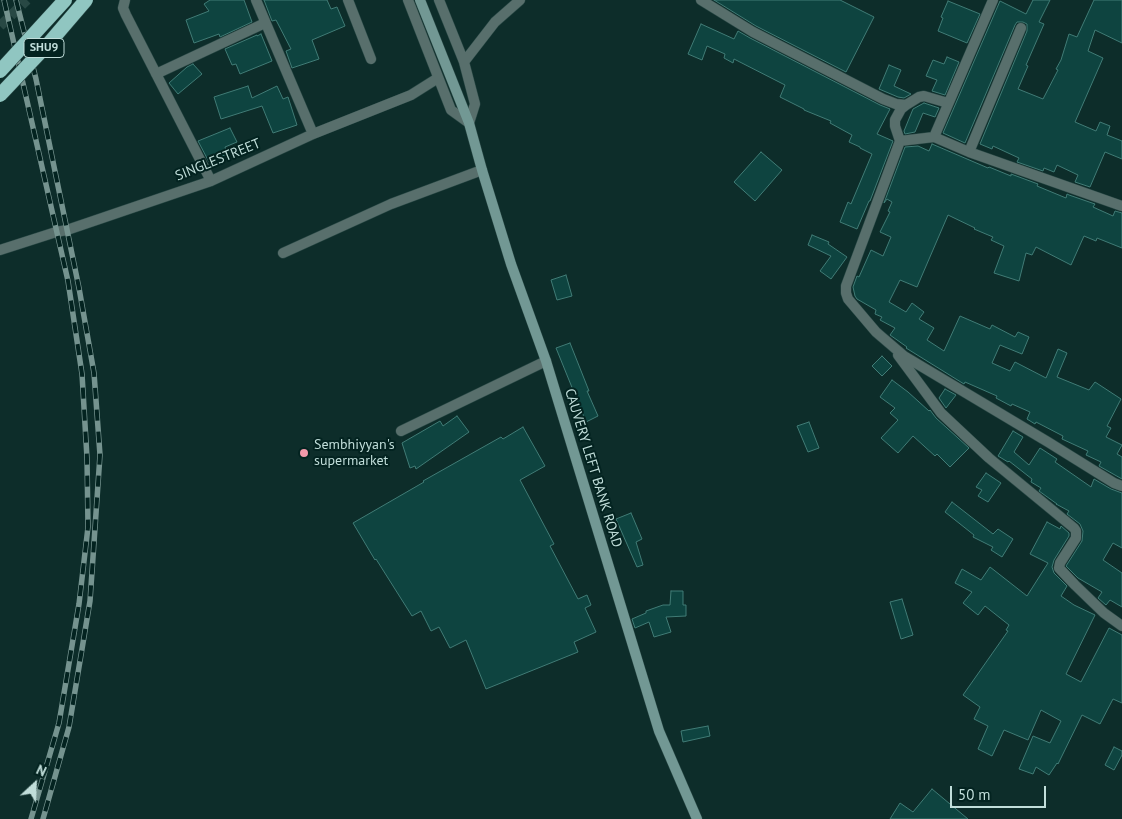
<!DOCTYPE html>
<html>
<head>
<meta charset="utf-8">
<style>
	body { margin:0 }
	#map { position:relative; width:1122px; height:819px; overflow:hidden; background:#0d2d2a; font-family:"PT Sans",sans-serif }
	canvas { display:block }
	.north { position:absolute; left:10px; top:759px; width:50px; height:50px; -webkit-text-stroke:4px #032320; paint-order:stroke; rotate:25deg; font-size:14px; font-weight:700; line-height:20px; text-align:center; color:#c1deda }
	.north::after { content:''; display:block; margin:auto; width:18px; height:22px; background:#c1deda; clip-path:polygon(50% 0,100% 100%,50% 72%,0 100%) }
	.scale { position:absolute; left:950px; top:786px; width:96px; height:22px; box-sizing:border-box; border:2px solid #c1deda; border-top:0; padding-left:6px; font-size:15px; line-height:18px; white-space:nowrap; color:#c1deda; -webkit-text-stroke:4px #032320; paint-order:stroke }
</style>
</head>
<body>
<div id="map">
<canvas width="1122" height="819"></canvas>
<div class="north">N</div>
<div class="scale">50 m</div>
</div>
<script>
const ctx = document.querySelector('canvas').getContext('2d');
ctx.lineJoin = 'round';
function fillPath(path, color) {
  ctx.fillStyle = color;
  ctx.fill(path, 'evenodd');
}
function toPath(rows) {
  const path = new Path2D();
  for (const r of rows) {
    path.moveTo(r[0], r[1]);
    for (let i = 2; i < r.length; i += 2) path.lineTo(r[i], r[i + 1]);
  }
  return path;
}
function stroke(path, color, width, dash) {
  ctx.strokeStyle = color;
  ctx.lineWidth = width;
  ctx.lineCap = dash ? 'butt' : 'round';
  ctx.setLineDash(dash || []);
  ctx.stroke(path);
}
function drawText(font, color, halo, rows, align = 'center') {
  ctx.font = font + ' "PT Sans",sans-serif';
  ctx.lineWidth = 4;
  ctx.setLineDash([]);
  ctx.textBaseline = 'middle';
  ctx.strokeStyle = halo;
  ctx.fillStyle = color;
  for (const [text, x, y, turn = 0] of rows) {
    ctx.save();
    ctx.translate(x, y);
    ctx.rotate((+turn || 0) * Math.PI / 180);
    ctx.textAlign = isNaN(turn) ? turn : align;
    if (halo) ctx.strokeText(text, 0, 0);
    ctx.fillText(text, 0, 0);
    ctx.restore();
  }
}
const building = toPath([
	[210,0,244,0,252,22,220,37,219,34,194,43,186,20,209,11,204,4,210,0],
	[264,0,327,0,331,9,337,7,345,26,312,40,319,59,292,68,286,51,291,49,276,20,272,21,264,0],
	[714,0,840,0,874,17,846,72,756,26,714,0],
	[1033,0,1050,0,1039,22,1044,24,1026,65,1028,66,1018,89,1043,99,1058,70,1056,69,1061,60,1069,34,1077,37,1094,0,1122,0,1122,43,1095,30,1088,51,1103,58,1075,122,1096,131,1100,122,1110,126,1107,135,1122,141,1122,159,1105,152,1090,187,1075,182,1078,175,1057,165,1054,172,1044,168,1043,171,1017,162,1019,158,993,146,992,149,980,144,1027,31,1027,24,1023,22,1017,22,1015,25,965,143,943,133,1000,1,1026,14,1033,0],
	[948,1,980,14,967,43,938,31,943,18,941,17,948,1],
	[701,24,734,39,738,31,750,38,880,105,890,109,877,134,893,141,870,201,869,201,857,229,840,222,848,202,851,204,872,154,860,148,860,147,849,142,852,135,830,123,831,121,804,110,804,109,780,97,785,85,734,59,733,63,724,58,725,54,707,46,702,60,688,54,701,24],
	[261,34,272,61,240,74,236,64,232,65,225,49,257,35,257,36,261,34],
	[947,57,959,62,945,95,932,91,937,80,926,76,933,60,944,64,947,57],
	[193,64,202,74,178,94,169,83,187,67,193,64],
	[889,65,901,70,894,86,911,94,904,98,898,97,879,89,889,65],
	[248,86,252,98,277,86,283,99,288,97,297,125,273,133,262,106,221,119,214,97,248,86],
	[924,103,939,108,935,117,923,113,915,132,905,134,904,131,913,109,924,103],
	[230,128,237,142,225,147,227,154,209,162,198,141,230,128],
	[932,144,988,168,989,167,1011,176,1011,174,1038,184,1037,186,1066,198,1067,194,1069,195,1095,204,1093,207,1113,216,1115,211,1122,213,1122,248,1097,238,1096,241,1084,236,1071,265,1036,247,1032,255,1026,253,1019,281,994,273,1004,246,991,240,993,237,974,229,975,228,948,215,917,287,900,280,889,302,906,312,912,303,924,312,919,319,934,328,927,340,944,351,960,316,990,329,992,325,1015,337,1018,332,1029,337,1022,354,1000,345,992,363,1010,371,1015,362,1046,378,1058,349,1067,353,1057,377,1089,390,1095,382,1121,399,1107,426,1111,428,1106,437,1122,445,1117,454,1122,457,1122,479,1099,466,1101,462,1086,455,1088,451,1062,439,1063,436,1036,422,1035,424,1027,419,1030,412,1012,404,1011,406,996,398,997,396,965,382,964,384,906,348,907,347,890,335,895,328,880,320,882,317,875,314,876,310,857,299,855,296,853,287,857,276,859,277,871,250,883,256,891,237,880,232,890,212,888,211,892,202,887,199,884,203,905,147,918,146,929,151,932,144],
	[761,152,782,170,755,201,734,182,761,152],
	[812,235,829,242,828,244,847,257,831,279,820,271,831,256,808,245,812,235],
	[566,275,572,296,557,300,551,280,566,275],
	[570,343,589,391,587,391,598,416,586,422,556,348,570,343],
	[882,356,892,366,882,376,872,366,882,356],
	[892,380,908,392,929,411,930,410,936,418,969,448,950,467,937,454,935,456,913,436,898,453,881,438,898,420,890,413,895,408,880,397,892,380],
	[945,389,956,395,946,408,939,398,945,389],
	[457,416,469,432,416,469,415,466,410,468,402,443,440,421,443,426,457,416],
	[809,422,819,448,808,452,797,426,809,422],
	[523,427,545,466,520,480,554,544,550,546,578,599,587,595,591,605,585,608,596,632,574,642,578,652,486,689,466,640,450,648,439,627,431,631,421,611,412,616,376,559,375,560,353,523,424,482,423,481,501,437,503,439,523,427],
	[1013,431,1023,437,1014,452,1029,465,1040,448,1057,459,1055,462,1091,487,1094,479,1111,489,1122,493,1122,548,1113,543,1103,560,1122,573,1122,607,1110,600,1106,605,1098,598,1102,592,1078,578,1066,566,1082,541,1083,531,1080,524,1067,514,1069,511,1056,504,1057,504,1039,491,1041,488,1031,482,1032,479,1009,461,1008,462,998,456,1013,431],
	[986,473,1001,483,988,502,978,496,982,490,976,487,986,473],
	[952,502,993,534,998,529,1013,539,1002,557,991,550,993,547,973,537,974,535,945,512,952,502],
	[631,513,642,539,636,542,643,565,637,567,616,519,631,513],
	[1047,522,1060,529,1061,526,1069,533,1069,536,1054,560,1052,567,1054,573,1067,586,1061,596,1074,605,1095,615,1066,674,1081,682,1109,628,1122,635,1122,703,1113,699,1100,724,1082,715,1058,764,1057,763,1049,775,1036,767,1033,774,1019,769,1033,736,1050,743,1061,721,1041,710,1028,740,1004,730,992,756,978,749,988,726,974,719,980,707,963,695,1008,631,1006,630,1009,625,985,606,978,615,963,603,972,592,955,583,962,569,981,580,990,567,1027,596,1048,563,1030,554,1047,522],
	[671,591,683,591,683,605,686,605,686,616,666,617,671,632,654,637,649,622,635,628,632,619,646,613,646,611,663,605,670,605,671,591],
	[902,599,913,635,901,639,890,602,902,599],
	[708,726,710,736,683,742,681,731,708,726],
	[1114,747,1122,751,1122,755,1114,770,1105,765,1114,747],
	[932,789,968,819,890,819,900,803,913,812,932,789]
]);
fillPath(building, '#0e4440');
stroke(building, '#417c76', 1);
stroke(toPath([
	[0,26,27,0]
]), '#284844', 10, [10, 5]);
const minor = toPath([
	[125,0,123,8,126,15,211,181],
	[256,0,313,134],
	[348,0,371,59],
	[408,0,451,110,469,123,475,104,464,62,439,0],
	[701,0,753,32,883,99,896,104,906,105,919,97,924,96,948,103],
	[464,62,495,22,520,0],
	[156,74,265,23],
	[906,105,901,109,895,120,895,126,900,141,846,286,846,293,848,299,876,332,904,356,1048,442,1114,483,1122,486],
	[934,137,993,0],
	[900,141,934,137,969,152,1122,206],
	[969,152,1021,28],
	[0,250,56,232,67,230,211,181,313,134,411,95,438,78],
	[283,253,391,204,482,170],
	[898,355,941,413,989,458,1074,528,1076,531,1076,538,1060,563,1059,568,1075,585,1104,613,1122,626],
	[401,431,546,361]
]);
const secondary = toPath([
	[420,0,469,123,482,170,511,264,546,361,659,731,697,819]
]);
stroke(minor, '#2a4946', 11);
stroke(secondary, '#2a4946', 11);
stroke(minor, '#586f6c', 10);
stroke(secondary, '#729894', 10);
const rail = toPath([
	[4,0,68,281,82,374,87,458,88,527,79,604,59,723,31,819],
	[16,0,36,79,79,288,94,373,100,455,90,601,69,727,43,819]
]);
stroke(rail, '#75938f', 5.5);
stroke(rail, '#032320', 4, [11]);
const trunkBridge = toPath([
	[0,71,65,0],
	[0,95,50,42,86,0]
]);
stroke(trunkBridge, '#2a4946', 15, []);
stroke(trunkBridge, '#90c6c1', 14);
for (const [x, y, r, color] of [
	[304,453,5,"#f39aab"]
]) {
  const dot = new Path2D();
  dot.arc(x, y, r, 0, 2 * Math.PI);
  ctx.fillStyle = color;
  ctx.fill(dot);
  stroke(dot, '#032320', 2);
}
for (const [x, y, w] of [
	[44,48,40]
]) {
  const box = new Path2D();
  box.roundRect(x - w / 2, y - 9.5, w, 19, 4);
  ctx.fillStyle = '#032320';
  ctx.fill(box);
  stroke(box, '#c1deda', 1);
}
drawText('bold 12px', '#c1deda', null, [
	["SHU9",44,48]
]);
drawText('14px', '#c1deda', '#032320', [
	["SINGLESTREET",218,160,-22],
	["CAUVERY LEFT BANK ROAD",593,468,73]
]);
drawText('14px', '#c1deda', '#032320', [
	["Sembhiyyan's",314,445],
	["supermarket",314,461]
], 'left');
</script>
</body>
</html>
